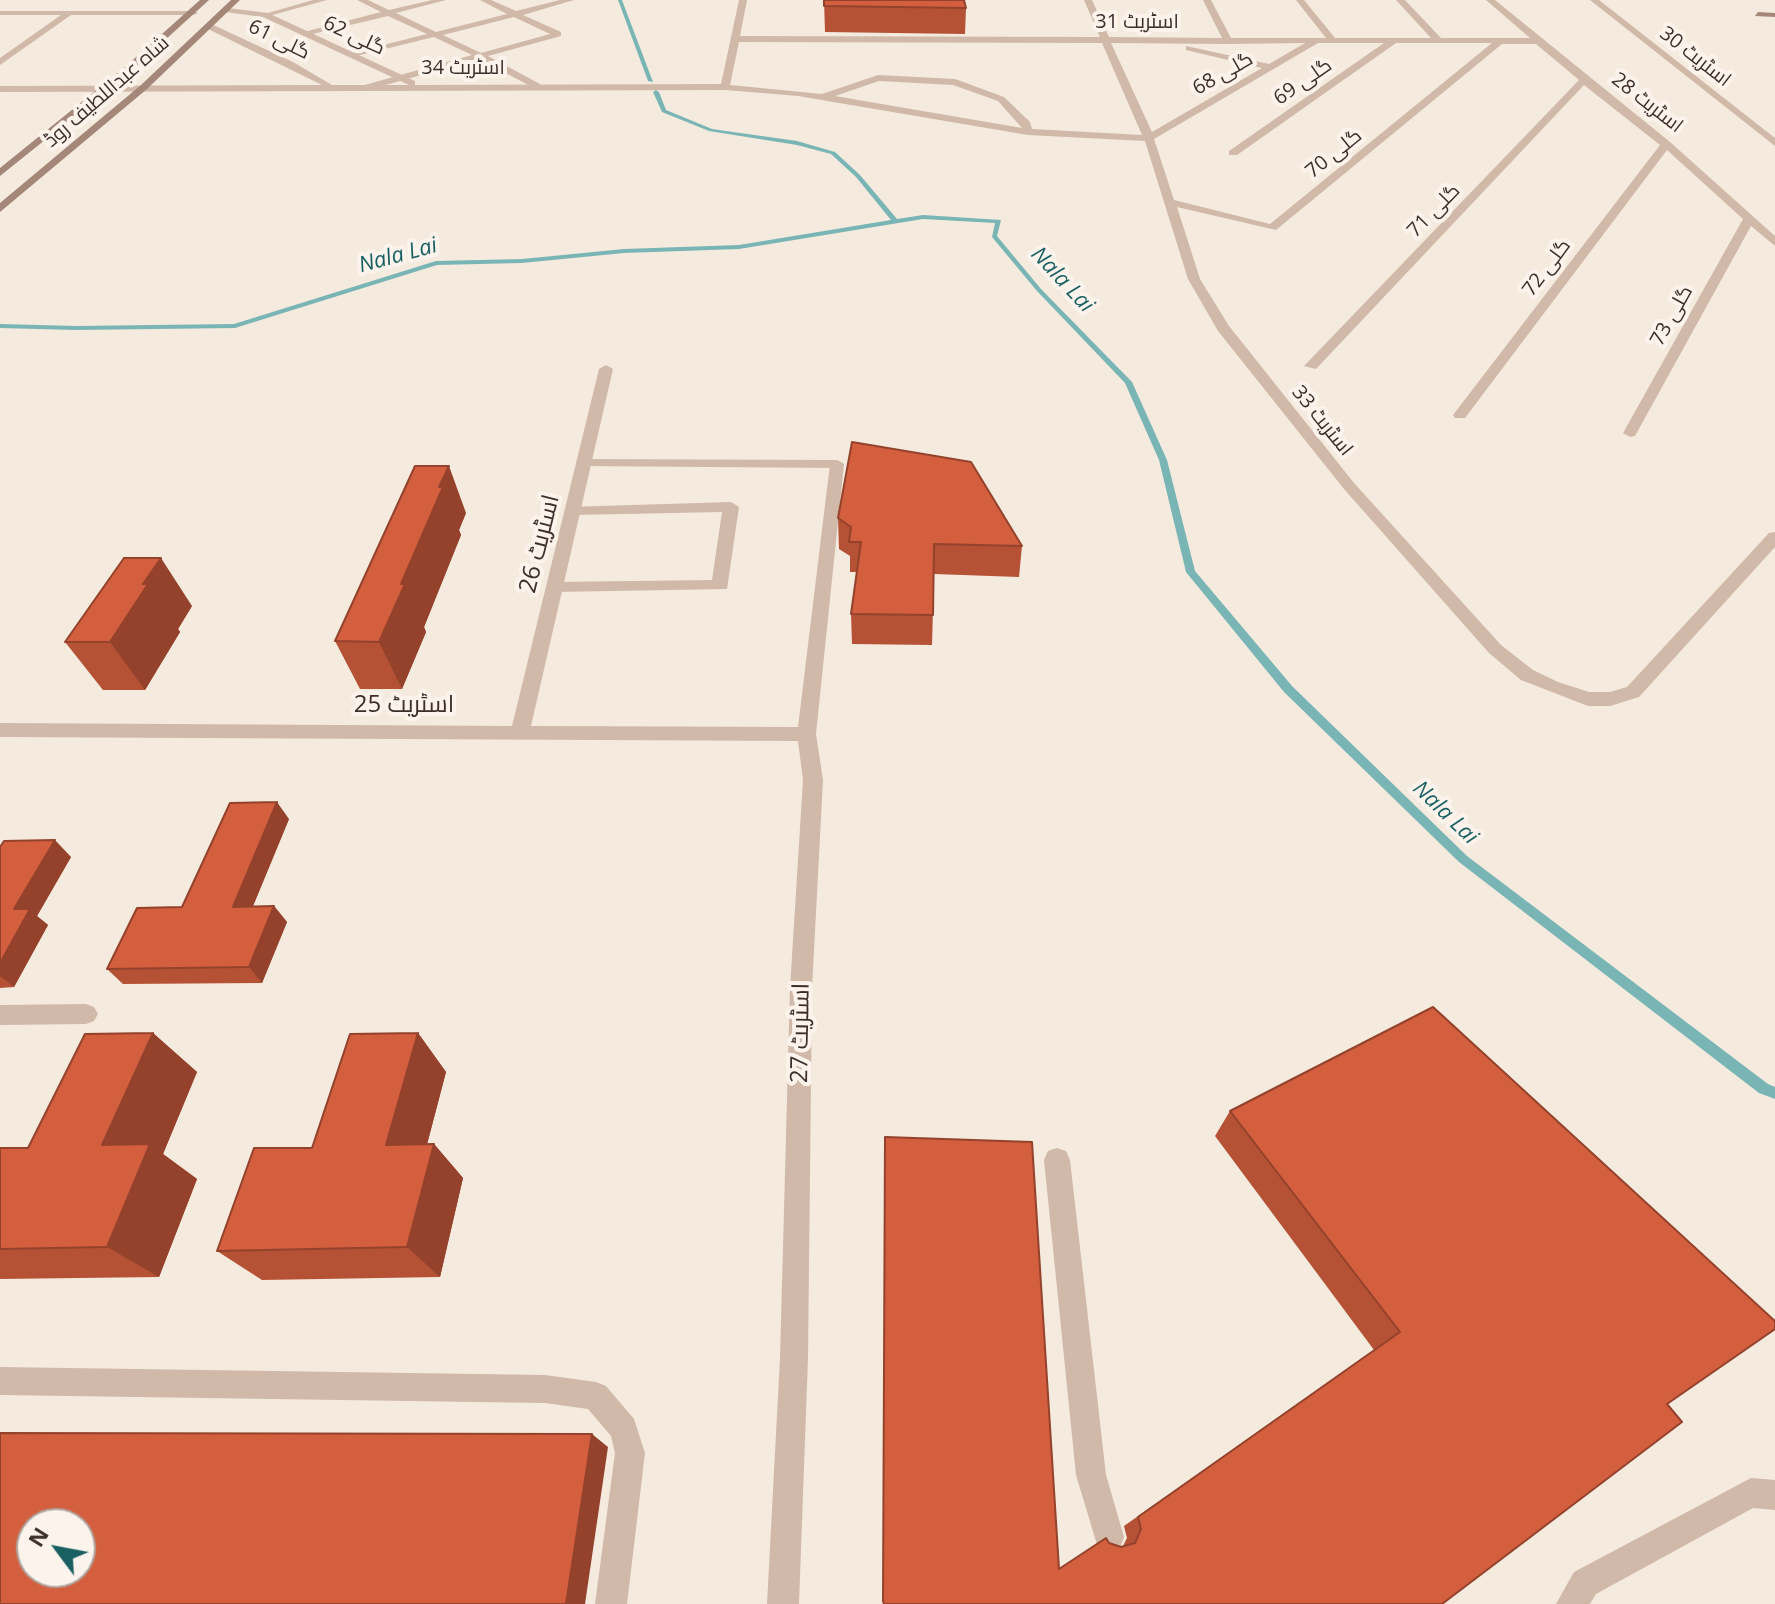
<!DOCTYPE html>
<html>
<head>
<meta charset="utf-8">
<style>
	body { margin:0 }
	#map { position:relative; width:1775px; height:1604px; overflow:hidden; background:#f5eade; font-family:"Open Sans",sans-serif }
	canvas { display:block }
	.north { position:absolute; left:16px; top:1508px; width:80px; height:80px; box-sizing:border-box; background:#fcf4ec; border:2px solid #afa59e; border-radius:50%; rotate:302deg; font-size:22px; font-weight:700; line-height:32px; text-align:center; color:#3c2e29 }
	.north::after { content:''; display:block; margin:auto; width:28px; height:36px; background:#196063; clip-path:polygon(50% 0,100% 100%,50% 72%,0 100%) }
</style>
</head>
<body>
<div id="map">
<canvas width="1775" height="1604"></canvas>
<div class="north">N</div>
</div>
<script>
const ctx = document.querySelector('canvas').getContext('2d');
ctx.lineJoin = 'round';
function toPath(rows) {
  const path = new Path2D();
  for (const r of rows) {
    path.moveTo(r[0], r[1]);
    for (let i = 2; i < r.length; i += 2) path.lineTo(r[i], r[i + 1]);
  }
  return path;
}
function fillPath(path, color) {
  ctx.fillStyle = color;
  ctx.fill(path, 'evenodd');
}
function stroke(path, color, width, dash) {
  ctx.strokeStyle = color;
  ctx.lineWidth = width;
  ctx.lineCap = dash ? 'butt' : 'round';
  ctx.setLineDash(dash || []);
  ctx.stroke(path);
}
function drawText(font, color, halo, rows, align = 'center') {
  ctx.font = font + ' "Open Sans",Cairo,sans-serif';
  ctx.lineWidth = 8;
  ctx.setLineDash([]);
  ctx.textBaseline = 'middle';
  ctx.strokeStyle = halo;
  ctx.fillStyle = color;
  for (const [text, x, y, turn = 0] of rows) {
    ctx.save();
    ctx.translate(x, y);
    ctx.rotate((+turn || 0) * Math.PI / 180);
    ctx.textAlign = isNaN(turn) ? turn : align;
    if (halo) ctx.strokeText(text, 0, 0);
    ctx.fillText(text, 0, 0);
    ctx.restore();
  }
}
fillPath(toPath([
	[618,0,622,0,653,82,648,81,618,0],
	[656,90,659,92,666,110,712,129,797,141,835,152,860,175,897,219,923,215,1001,220,997,236,1041,289,1132,382,1167,460,1195,571,1292,686,1467,856,1768,1084,1775,1087,1775,1099,1759,1093,1459,862,1284,692,1186,572,1159,460,1125,383,1037,291,992,237,995,223,923,219,739,249,624,253,522,263,437,265,235,328,76,330,0,328,0,324,76,326,234,324,436,261,522,259,624,249,739,245,891,220,856,177,831,154,797,145,709,131,662,112,653,92,656,90]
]), '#7ab5b6');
fillPath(toPath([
	[313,0,327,0,265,17,261,15,313,0],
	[357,0,368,0,389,10,432,0,446,0,396,13,436,32,507,14,480,0,491,0,516,11,560,0,574,0,523,15,561,32,561,36,488,56,540,84,540,88,534,88,479,59,364,91,361,86,472,55,434,37,352,57,352,53,427,34,388,16,304,36,300,33,381,12,357,0],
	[514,17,550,34,481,53,443,35,514,17],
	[584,459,837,460,844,464,837,468,579,466,577,463,584,459],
	[731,502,739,507,727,589,554,592,546,587,554,582,712,580,722,512,573,515,565,510,567,507,731,502],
	[1057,1148,1066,1151,1070,1160,1106,1475,1124,1537,1120,1548,1109,1552,1098,1548,1076,1475,1044,1160,1048,1151,1057,1148],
	[1751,1478,1775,1480,1775,1510,1753,1508,1596,1594,1590,1604,1556,1604,1574,1572,1751,1478]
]), '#d0b9a8');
fillPath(toPath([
	[739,0,747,0,740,36,1100,37,1084,0,1092,0,1109,37,1222,38,1203,0,1211,0,1231,38,1326,38,1296,0,1304,0,1335,38,1431,38,1396,0,1405,0,1441,38,1530,38,1486,0,1495,0,1670,142,1775,236,1775,246,1751,226,1635,436,1630,437,1623,433,1743,219,1667,150,1465,418,1455,418,1453,415,1660,145,1584,85,1316,369,1304,366,1579,80,1536,44,1502,44,1276,230,1177,207,1200,279,1229,326,1354,483,1501,645,1533,670,1558,682,1589,692,1610,692,1627,687,1769,533,1775,532,1775,547,1639,697,1610,706,1588,706,1521,680,1489,653,1344,489,1218,331,1188,279,1145,141,1028,135,798,96,725,90,0,92,0,86,322,85,206,28,209,23,293,62,332,85,409,85,263,17,225,12,228,8,268,13,415,81,415,85,721,84,739,0],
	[739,42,1102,43,1142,135,1032,129,1030,122,1004,97,955,79,878,75,822,94,730,85,739,42],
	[1111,43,1228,44,1305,43,1269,64,1186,46,1186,50,1262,68,1152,132,1111,43],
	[1318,43,1384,43,1229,151,1229,155,1237,155,1396,43,1492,43,1270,224,1174,200,1154,139,1318,43],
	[879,81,953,85,998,101,1022,128,835,96,879,81],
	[1590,0,1599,0,1775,138,1775,146,1590,0],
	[0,11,194,11,198,13,194,15,71,15,0,65,0,58,61,15,0,15,0,11],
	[606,365,613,369,531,726,798,727,830,464,837,460,844,464,816,734,823,780,812,988,808,1358,799,1604,767,1604,780,1358,790,988,803,780,798,741,0,737,0,723,512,726,599,369,606,365],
	[86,1004,94,1007,98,1014,94,1021,86,1024,0,1025,0,1005,86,1004],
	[0,1367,545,1375,596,1382,606,1386,634,1419,645,1453,627,1604,595,1604,615,1453,611,1436,588,1409,545,1403,0,1395,0,1367]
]), '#d0b9a8');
fillPath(toPath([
	[200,0,209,0,131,71,0,176,0,168,125,67,200,0],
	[231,0,240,0,147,89,0,212,0,203,141,85,231,0],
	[1758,12,1775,13,1775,17,1755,16,1758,12]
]), '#a48779');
fillPath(toPath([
	[824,0,966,8,965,34,825,32],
	[466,513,459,530,461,535,424,627,426,632,402,689,360,689,335,641],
	[838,518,1022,546,1019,577,934,574,932,645,852,644,851,614,857,572,850,572,850,556,839,549],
	[192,606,178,629,180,632,145,690,103,690,65,642],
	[289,819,253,906,274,906,287,922,262,983,123,984,107,969],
	[0,847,71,857,37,916,48,925,14,987,0,988],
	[153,1033,197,1072,163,1154,197,1179,159,1277,0,1279,0,1148,28,1148],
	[418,1033,446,1072,427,1144,434,1144,463,1178,440,1277,262,1280,217,1251],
	[1230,1111,1667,1404,1442,1604,883,1604,885,1137,1059,1569,1109,1543,1121,1547,1123,1546,1127,1538,1124,1526,1374,1350,1215,1136]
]), '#b55236');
fillPath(toPath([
	[449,466,466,513,459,530,461,535,424,627,426,632,402,689,379,642,439,487],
	[161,558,192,606,178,629,180,632,145,690,110,642,143,584],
	[277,802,289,819,246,923,233,907],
	[55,840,71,857,37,916,48,925,14,987,0,976,0,963,14,909],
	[274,906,287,922,262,983,249,967],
	[153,1033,197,1072,163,1154,197,1179,159,1277,107,1247,102,1145],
	[418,1033,446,1072,418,1179,386,1145],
	[434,1144,463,1178,440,1277,407,1247],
	[592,1434,608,1447,585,1604,566,1604]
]), '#94422c');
const building = toPath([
	[824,0,964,0,966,8,824,6,824,0],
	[852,442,971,462,1022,546,934,544,933,615,851,614,861,542,849,542,851,527,838,518,852,442],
	[415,466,449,466,439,487,443,487,401,584,405,584,379,642,335,641,415,466],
	[124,558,161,558,143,584,148,584,110,642,65,642,124,558],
	[277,802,233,907,274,906,249,967,107,969,137,908,182,907,230,803,277,802],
	[55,840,14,909,30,909,0,963,0,847,4,841,55,840],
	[1433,1007,1775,1321,1775,1329,1667,1404,1682,1422,1442,1604,884,1604,883,1601,885,1137,1032,1142,1059,1569,1106,1538,1109,1543,1121,1547,1135,1543,1141,1529,1138,1517,1400,1332,1230,1111,1433,1007],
	[153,1033,102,1145,150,1144,107,1247,0,1249,0,1148,28,1148,85,1034,153,1033],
	[418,1033,386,1145,434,1144,407,1247,217,1251,254,1148,312,1148,350,1034,418,1033],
	[0,1433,592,1434,566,1604,0,1604,0,1433],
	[32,1524,80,1524,80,1572,32,1572,32,1524]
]);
fillPath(building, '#d35f3f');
stroke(building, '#94422c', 2);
drawText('20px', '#3c2e29', '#fcf4ec', [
	["اسٹریٹ 31",1137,22],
	["گلی 62",354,36,25],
	["گلی 61",279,40,26],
	["اسٹریٹ 30",1695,57,38],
	["اسٹریٹ 34",463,68],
	["گلی 68",1223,74,-30],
	["گلی 69",1303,82,-35],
	["شاہ عبداللطیف روڈ",107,92,-41],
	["اسٹریٹ 28",1647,103,38],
	["گلی 70",1334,154,-39],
	["گلی 71",1434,211,-46],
	["گلی 72",1547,268,-53],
	["گلی 73",1672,316,-61],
	["اسٹریٹ 33",1322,421,51]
]);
drawText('italic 22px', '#196063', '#fcf4ec', [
	["Nala Lai",398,256,-15],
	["Nala Lai",1062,280,47],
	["Nala Lai",1445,813,44]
]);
drawText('24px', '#3c2e29', '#fcf4ec', [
	["اسٹریٹ 26",540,544,-76],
	["اسٹریٹ 25",404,705],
	["اسٹریٹ 27",801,1033,-89]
]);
</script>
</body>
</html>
